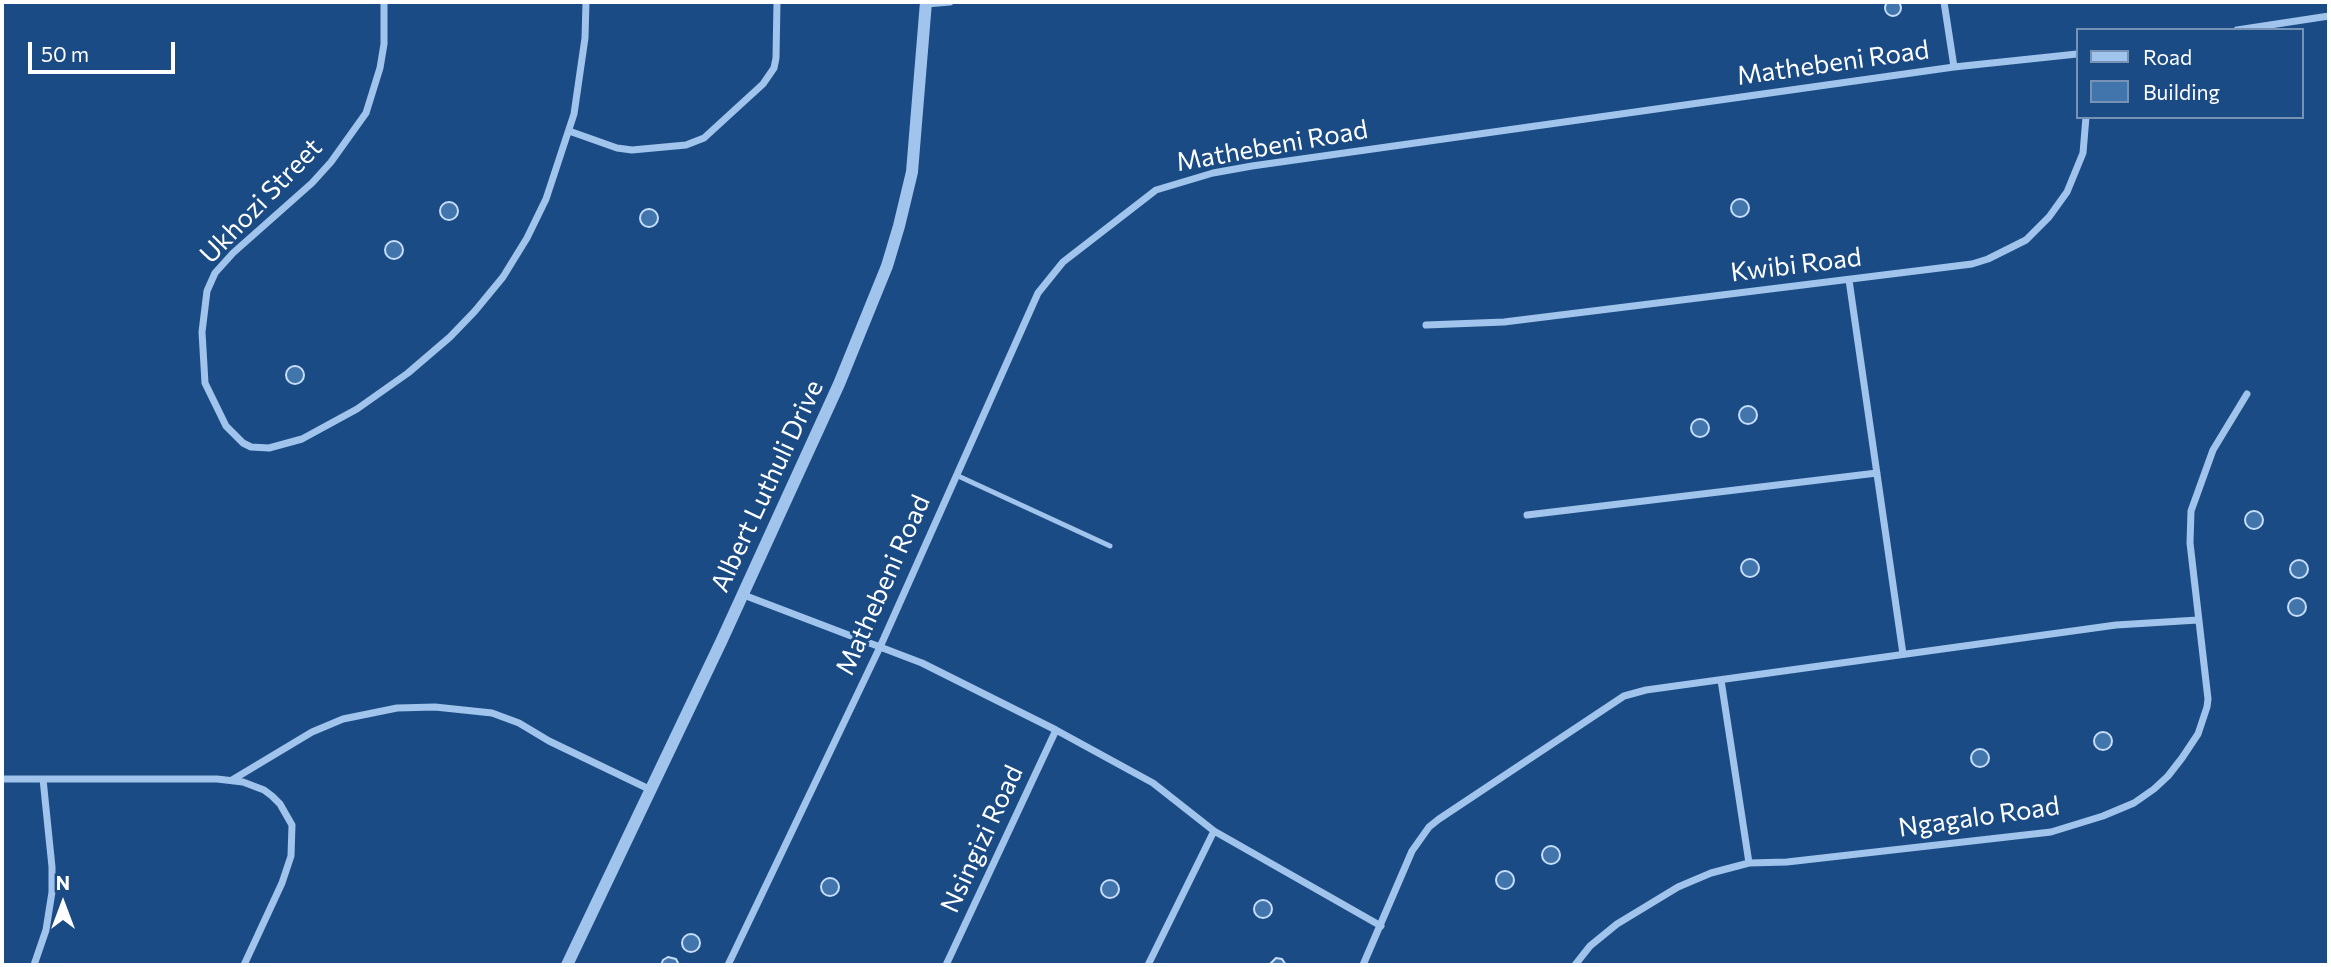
<!DOCTYPE html>
<html>
<head>
<meta charset="utf-8">
<style>
	body { margin:0 }
	#map { position:relative; width:2331px; height:967px; overflow:hidden; background:#1b4b84; font-family:Commissioner,sans-serif }
	canvas { display:block }
	.frame { position:absolute; inset:0; border:4px solid #fff; pointer-events:none }
	.legend { position:absolute; left:2076px; top:28px; width:228px; height:91px; box-sizing:border-box; background:#1b4b84; border:2px solid #7693b5; margin:0; padding:9px 12px; list-style:none; font-size:21px; color:#fff }
	.legend li { display:flex; align-items:center; gap:14px; height:35px }
	.legend b { width:35px; border:2px solid #7693b5 }
	.north { position:absolute; left:28px; top:869px; width:70px; height:70px; -webkit-text-stroke:5px #1b4b84; paint-order:stroke; rotate:0deg; font-size:19px; font-weight:700; line-height:28px; text-align:center; color:#fff }
	.north::after { content:''; display:block; margin:auto; width:24px; height:32px; background:#fff; clip-path:polygon(50% 0,100% 100%,50% 72%,0 100%) }
	.scale { position:absolute; left:28px; top:42px; width:147px; height:32px; box-sizing:border-box; border:4px solid #fff; border-top:0; padding-left:9px; font-size:21px; line-height:24px; white-space:nowrap; color:#fff; -webkit-text-stroke:5px #1b4b84; paint-order:stroke }
</style>
</head>
<body>
<div id="map">
<canvas width="2331" height="967"></canvas>
<div class="frame"></div>
<ul class="legend">
<li><b style="height:9px;background:#a0c4eb"></b>Road</li>
<li><b style="height:19px;background:#4375ad"></b>Building</li>
</ul>
<div class="north">N</div>
<div class="scale">50 m</div>
</div>
<script>
const ctx = document.querySelector('canvas').getContext('2d');
ctx.lineJoin = 'round';
function fillPath(path, color) {
  ctx.fillStyle = color;
  ctx.fill(path, 'evenodd');
}
function toPath(rows) {
  const path = new Path2D();
  for (const r of rows) {
    if (r.length === 3) {
      path.moveTo(r[0] + r[2], r[1]);
      path.arc(r[0], r[1], r[2], 0, 2 * Math.PI);
      continue;
    }
    path.moveTo(r[0], r[1]);
    for (let i = 2; i < r.length; i += 2) path.lineTo(r[i], r[i + 1]);
  }
  return path;
}
function stroke(path, color, width, dash) {
  ctx.strokeStyle = color;
  ctx.lineWidth = width;
  ctx.lineCap = dash ? 'butt' : 'round';
  ctx.setLineDash(dash || []);
  ctx.stroke(path);
}
function drawText(font, color, halo, rows, align = 'center') {
  ctx.font = font + ' Commissioner,sans-serif';
  ctx.lineWidth = 6;
  ctx.setLineDash([]);
  ctx.textBaseline = 'middle';
  ctx.strokeStyle = halo;
  ctx.fillStyle = color;
  for (const [text, x, y, turn = 0] of rows) {
    ctx.save();
    ctx.translate(x, y);
    ctx.rotate((+turn || 0) * Math.PI / 180);
    ctx.textAlign = isNaN(turn) ? turn : align;
    if (halo) ctx.strokeText(text, 0, 0);
    ctx.fillText(text, 0, 0);
    ctx.restore();
  }
}
const building = toPath([
	[1893,8,8],
	[1740,208,9],
	[449,211,9],
	[649,218,9],
	[394,250,9],
	[295,375,9],
	[1748,415,9],
	[1700,428,9],
	[2254,520,9],
	[1750,568,9],
	[2299,569,9],
	[2297,607,9],
	[2103,741,9],
	[1980,758,9],
	[1551,855,9],
	[1505,880,9],
	[830,887,9],
	[1110,889,9],
	[1263,909,9],
	[691,943,9],
	[668,957,676,959,679,965,661,965,663,960,668,957],
	[1276,958,1282,959,1286,965,1269,965,1276,958]
]);
fillPath(building, '#4375ad');
stroke(building, '#c5ddf8', 2);
stroke(toPath([
	[956,475,1110,546]
]), '#a0c4eb', 5);
stroke(toPath([
	[384,2,384,44,380,68,366,113,331,162,312,183,233,253,215,273,207,291,202,332,205,383,226,426,243,443,251,447,269,448,302,439,357,409,408,373,450,337,475,311,503,277,527,238,546,199,574,114,585,38,586,2],
	[1944,2,1954,67],
	[926,4,950,2],
	[2237,30,2329,16],
	[569,131,617,148,632,150,686,145,704,138,763,84,774,68,776,58,777,2],
	[1849,280,1903,654],
	[1426,325,1504,322,1972,264,1988,259,2026,240,2049,217,2067,192,2083,153,2086,117],
	[1527,515,1877,473],
	[741,594,922,663,1056,730,1153,783,1214,831,1381,926],
	[1721,680,1749,863],
	[2,779,217,779,243,782,264,790,272,796,280,804,292,825,291,856,282,883,244,965],
	[232,780,312,732,343,719,397,708,435,707,492,713,519,723,549,741,651,790],
	[34,965,46,930,52,892,52,867,43,779],
	[728,965,880,647,1038,293,1063,262,1156,190,1213,173,1252,166,1954,67,2077,54],
	[946,965,1056,730],
	[1148,965,1214,831],
	[1363,965,1412,851,1429,827,1439,819,1624,696,1646,690,2116,625,2198,620],
	[1575,965,1590,946,1617,924,1678,887,1711,873,1749,863,1787,862,2051,832,2103,816,2134,803,2154,789,2168,776,2182,758,2198,734,2207,707,2208,699,2190,543,2191,511,2213,450,2247,394]
]), '#a0c4eb', 7);
stroke(toPath([
	[567,965,721,642,839,384,887,266,899,226,912,172,926,2]
]), '#a0c4eb', 12);
drawText('26px', '#fff', '#1b4b84', [
	["Mathebeni Road",1833,63,-8],
	["Mathebeni Road",1272,146,-10],
	["Ukhozi Street",261,201,-46],
	["Kwibi Road",1796,265,-7],
	["Albert Luthuli Drive",767,486,-65],
	["Mathebeni Road",883,585,-66],
	["Ngagalo Road",1979,817,-8],
	["Nsingizi Road",982,839,-65]
]);
</script>
</body>
</html>
